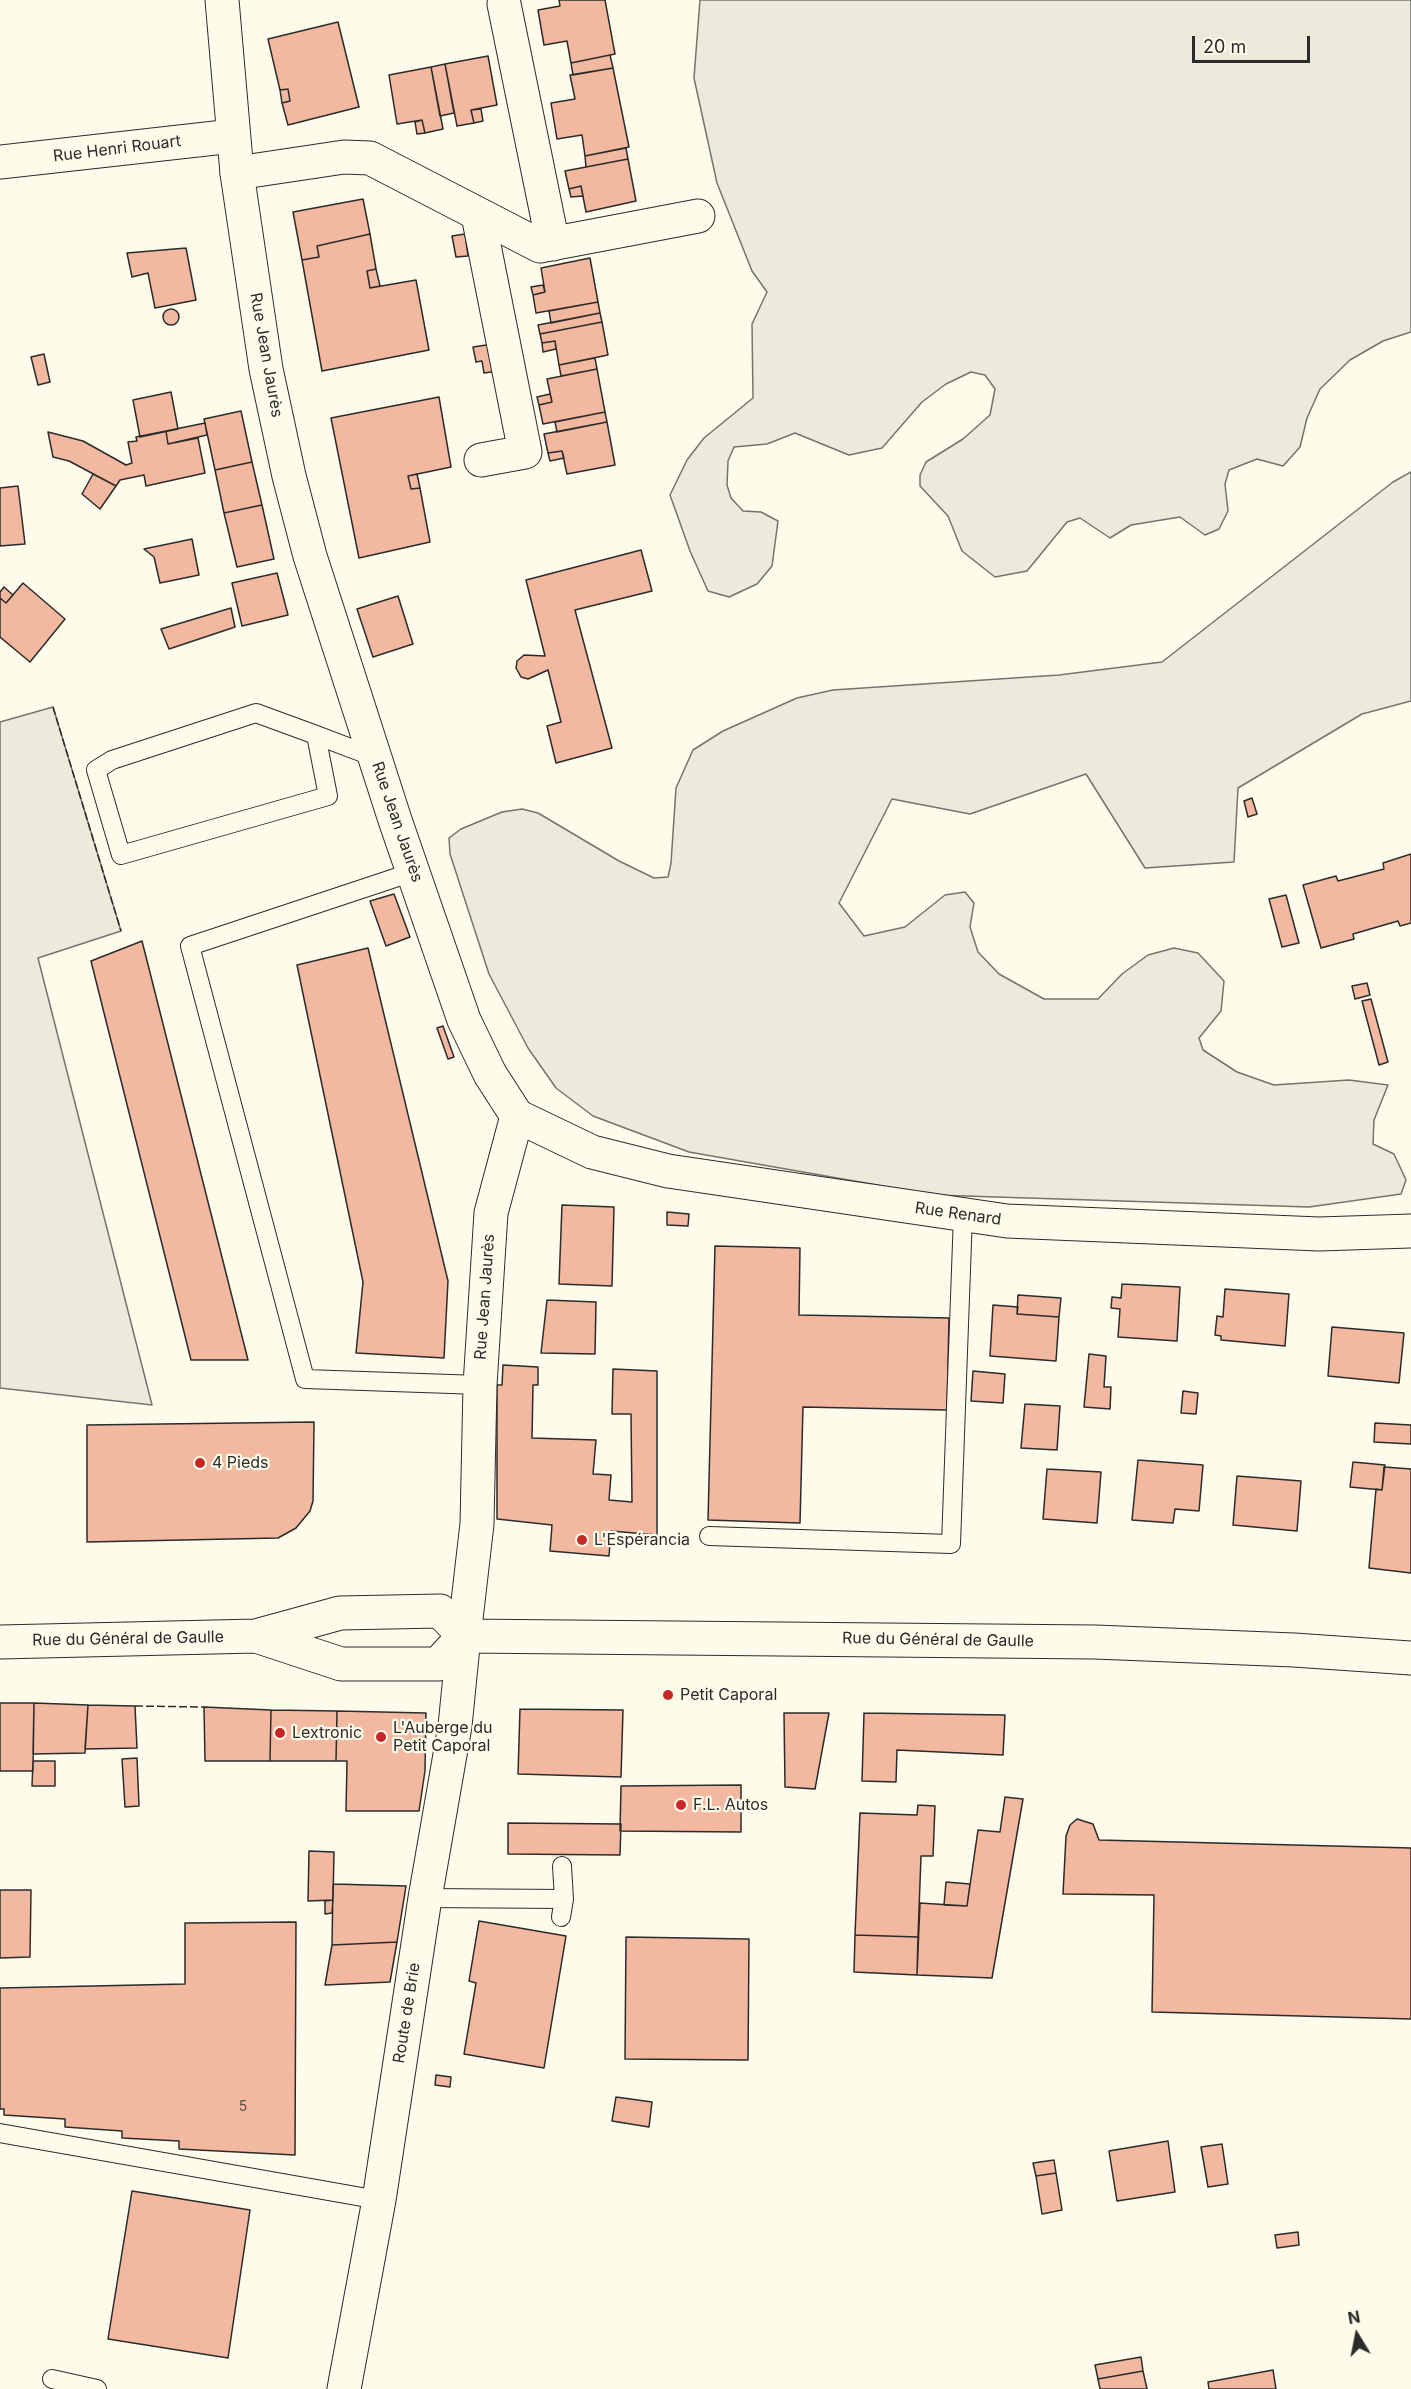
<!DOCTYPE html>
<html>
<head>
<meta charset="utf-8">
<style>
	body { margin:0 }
	#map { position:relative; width:1411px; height:2389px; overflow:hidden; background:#fdfbea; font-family:Inter,sans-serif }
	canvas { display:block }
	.north { position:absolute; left:1327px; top:2305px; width:60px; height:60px; -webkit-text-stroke:4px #fdfbea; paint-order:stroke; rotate:350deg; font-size:16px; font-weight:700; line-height:24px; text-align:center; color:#2b2b2b }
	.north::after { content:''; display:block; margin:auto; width:21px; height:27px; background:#2b2b2b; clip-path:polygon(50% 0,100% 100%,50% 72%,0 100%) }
	.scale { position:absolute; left:1192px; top:36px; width:118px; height:27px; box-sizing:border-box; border:3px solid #2b2b2b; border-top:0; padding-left:8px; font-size:18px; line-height:21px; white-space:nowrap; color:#2b2b2b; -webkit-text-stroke:4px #fdfbea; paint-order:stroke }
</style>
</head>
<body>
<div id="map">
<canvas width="1411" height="2389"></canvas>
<div class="north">N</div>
<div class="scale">20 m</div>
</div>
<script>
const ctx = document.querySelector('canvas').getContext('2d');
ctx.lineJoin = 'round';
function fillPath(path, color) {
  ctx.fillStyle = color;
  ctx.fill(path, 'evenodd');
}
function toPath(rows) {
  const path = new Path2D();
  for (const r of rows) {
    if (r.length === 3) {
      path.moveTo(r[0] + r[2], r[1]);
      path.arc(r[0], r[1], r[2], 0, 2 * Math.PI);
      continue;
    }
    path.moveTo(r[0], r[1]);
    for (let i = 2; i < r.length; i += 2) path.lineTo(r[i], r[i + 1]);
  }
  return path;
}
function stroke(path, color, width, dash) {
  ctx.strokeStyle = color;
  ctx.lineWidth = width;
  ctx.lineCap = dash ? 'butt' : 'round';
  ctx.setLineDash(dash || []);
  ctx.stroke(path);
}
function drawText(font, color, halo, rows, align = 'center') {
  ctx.font = font + ' Inter,sans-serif';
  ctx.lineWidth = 4.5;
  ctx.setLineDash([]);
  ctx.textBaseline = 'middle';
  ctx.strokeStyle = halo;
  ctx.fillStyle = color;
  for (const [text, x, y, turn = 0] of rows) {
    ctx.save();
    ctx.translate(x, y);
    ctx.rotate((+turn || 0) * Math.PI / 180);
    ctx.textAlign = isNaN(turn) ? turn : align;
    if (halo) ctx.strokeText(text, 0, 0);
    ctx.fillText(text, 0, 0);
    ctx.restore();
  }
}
const green = toPath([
	[700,0,1411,0,1411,332,1383,341,1350,360,1320,389,1307,418,1300,447,1283,466,1257,459,1229,470,1225,484,1228,511,1219,529,1205,535,1180,517,1131,525,1110,538,1080,518,1067,522,1027,571,995,577,962,551,948,516,920,486,920,475,926,462,963,439,990,415,995,389,985,375,971,372,946,384,922,402,882,448,849,455,795,433,767,444,734,447,728,461,727,485,731,498,743,511,761,512,778,521,772,566,757,584,729,597,708,591,690,551,670,495,687,460,704,438,753,398,752,324,767,292,752,271,717,183,694,78,700,0],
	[1411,472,1411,701,1362,714,1238,788,1234,862,1145,868,1086,774,970,814,892,799,839,903,864,936,905,927,945,895,965,892,974,903,970,927,978,952,999,974,1044,999,1098,999,1122,974,1148,955,1174,948,1198,953,1224,981,1221,1011,1199,1038,1203,1050,1237,1072,1274,1085,1349,1080,1388,1085,1374,1120,1373,1144,1394,1154,1406,1180,1401,1194,1309,1207,934,1195,689,1152,593,1116,556,1088,528,1048,489,974,450,854,449,838,461,829,502,812,522,809,538,813,619,861,654,878,668,877,671,863,676,788,693,750,723,731,797,698,833,690,1059,675,1162,662,1393,482,1411,472],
	[53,707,121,931,38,958,152,1405,0,1388,0,722,53,707]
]);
fillPath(green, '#ecebdb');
stroke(green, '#74746e', 1.5);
const building = toPath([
	[559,0,605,0,615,54,571,63,567,41,544,45,538,10,560,6,559,0],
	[338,22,359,107,288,125,282,103,290,101,288,89,280,90,268,39,338,22],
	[610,55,613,68,573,75,571,63,610,55],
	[488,56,497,105,471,110,474,123,457,126,445,64,488,56],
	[445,64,454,113,440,116,431,67,445,64],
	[431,67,443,129,425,133,422,120,397,124,389,75,431,67],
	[613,68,629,147,585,156,582,135,557,139,551,103,575,99,570,75,613,68],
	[288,89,290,101,282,103,280,90,288,89],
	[481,109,483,121,474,123,471,110,481,109],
	[422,120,425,133,417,134,415,122,422,120],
	[626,148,628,159,586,167,585,156,626,148],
	[628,159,636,201,586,212,581,186,569,189,565,171,628,159],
	[581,186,583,196,571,197,569,189,581,186],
	[363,199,370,234,317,246,319,257,302,260,293,212,363,199],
	[370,234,376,269,367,271,370,288,416,280,429,350,322,371,302,260,319,257,317,246,370,234],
	[465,234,468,256,456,257,452,236,465,234],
	[186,248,196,300,155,308,148,273,132,277,127,253,186,248],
	[590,258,598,302,536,313,533,295,545,292,541,268,590,258],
	[376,269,380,286,370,288,367,271,376,269],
	[543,285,545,292,533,295,531,287,543,285],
	[598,302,600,313,551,323,549,311,598,302],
	[171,317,8],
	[600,313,602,322,540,334,538,325,600,313],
	[602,322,608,355,559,365,555,341,542,343,540,334,602,322],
	[555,341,556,349,543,352,542,343,555,341],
	[493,344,498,371,484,373,482,361,476,362,473,347,493,344],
	[44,354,50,382,38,385,31,357,44,354],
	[595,358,597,369,561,376,559,365,595,358],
	[597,369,605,412,543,424,539,405,552,402,547,379,597,369],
	[171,392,178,429,140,437,133,400,171,392],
	[550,394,552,402,539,405,537,397,550,394],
	[439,397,451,467,408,476,411,489,420,488,430,542,359,558,331,418,439,397],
	[241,411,252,462,215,470,204,419,241,411],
	[605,412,607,422,557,432,555,422,605,412],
	[607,422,615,465,567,474,562,451,548,453,544,434,607,422],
	[205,423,207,435,168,444,166,431,205,423],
	[166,431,168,444,198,438,205,473,146,486,144,475,120,480,116,486,69,461,53,457,48,432,83,441,126,465,132,463,128,442,137,441,136,437,166,431],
	[562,451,564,458,550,461,548,453,562,451],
	[252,462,262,505,224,513,215,470,252,462],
	[93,474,116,486,100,509,82,494,93,474],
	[417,474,420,488,411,489,408,476,417,474],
	[18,486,25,544,0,546,0,488,18,486],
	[262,505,274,559,237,567,224,513,262,505],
	[192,539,199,575,160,583,154,557,144,549,192,539],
	[641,550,652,591,575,610,612,748,556,763,547,726,561,722,548,670,528,679,521,677,516,668,517,661,524,655,545,656,526,580,641,550],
	[277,573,288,615,242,626,232,583,277,573],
	[23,583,65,619,30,662,0,637,0,598,6,603,23,583],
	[4,587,13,595,6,603,0,598,0,592,4,587],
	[398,596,413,644,373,657,357,609,398,596],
	[231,608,235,627,169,649,161,629,231,608],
	[1252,798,1257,814,1248,817,1244,801,1252,798],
	[1411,854,1411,923,1400,926,1398,921,1353,934,1354,939,1321,948,1303,885,1336,876,1338,881,1384,869,1383,863,1411,854],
	[394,894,410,937,386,946,370,901,394,894],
	[1286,895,1299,943,1282,947,1269,899,1286,895],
	[142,941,248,1360,191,1360,91,961,142,941],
	[368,948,448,1281,444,1358,356,1353,363,1282,297,965,368,948],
	[1367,983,1370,995,1355,999,1352,986,1367,983],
	[1371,999,1388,1062,1379,1065,1362,1001,1371,999],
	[443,1026,454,1057,448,1059,437,1028,443,1026],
	[562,1205,614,1207,612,1286,559,1284,562,1205],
	[667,1212,689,1214,688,1226,667,1225,667,1212],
	[715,1246,800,1248,799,1315,949,1318,947,1410,803,1407,800,1523,708,1520,715,1246],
	[1122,1284,1180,1287,1177,1341,1118,1337,1120,1309,1111,1308,1112,1297,1121,1298,1122,1284],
	[1225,1289,1289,1294,1285,1346,1221,1340,1221,1336,1215,1335,1217,1316,1223,1317,1225,1289],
	[1018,1295,1061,1298,1059,1317,1017,1314,1018,1295],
	[547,1300,596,1302,595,1354,541,1353,547,1300],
	[993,1305,1018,1307,1017,1314,1059,1317,1056,1361,990,1356,993,1305],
	[1332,1327,1404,1333,1399,1383,1328,1376,1332,1327],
	[1089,1354,1106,1356,1104,1387,1111,1387,1110,1409,1084,1407,1089,1354],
	[503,1365,538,1367,538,1385,533,1385,532,1438,596,1440,593,1474,611,1475,609,1500,632,1502,631,1414,612,1414,613,1369,657,1371,657,1535,611,1531,609,1556,550,1551,552,1525,497,1519,497,1385,502,1385,503,1365],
	[973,1371,1005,1374,1003,1403,971,1401,973,1371],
	[1183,1391,1198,1393,1196,1414,1181,1413,1183,1391],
	[1025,1404,1060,1406,1057,1450,1021,1448,1025,1404],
	[314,1422,313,1501,310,1511,296,1528,278,1538,87,1542,87,1425,314,1422],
	[1375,1423,1411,1425,1411,1444,1374,1442,1375,1423],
	[1138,1460,1203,1465,1199,1511,1175,1509,1173,1523,1132,1520,1138,1460],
	[1353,1462,1385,1465,1382,1490,1350,1487,1353,1462],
	[1384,1467,1411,1469,1411,1573,1369,1568,1376,1489,1382,1490,1384,1467],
	[1047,1469,1101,1472,1097,1523,1043,1519,1047,1469],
	[1237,1476,1301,1481,1297,1531,1233,1525,1237,1476],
	[0,1703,34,1703,33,1771,0,1771,0,1703],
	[34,1703,88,1705,85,1753,33,1754,34,1703],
	[88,1705,135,1706,137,1748,85,1749,88,1705],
	[204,1707,271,1710,270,1761,205,1761,204,1707],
	[520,1709,623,1710,621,1777,518,1774,520,1709],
	[271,1710,337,1711,336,1761,270,1761,271,1710],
	[337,1711,426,1713,425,1771,419,1811,346,1811,347,1761,336,1761,337,1711],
	[784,1713,829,1713,815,1789,785,1787,784,1713],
	[864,1713,1005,1715,1003,1755,897,1750,896,1782,862,1781,864,1713],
	[137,1758,139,1806,125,1807,122,1759,137,1758],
	[33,1761,55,1761,55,1786,32,1786,33,1761],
	[741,1785,741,1832,620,1831,621,1786,741,1785],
	[1005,1797,1023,1799,992,1978,917,1975,920,1903,967,1906,978,1830,1000,1832,1005,1797],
	[918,1805,935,1806,933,1856,921,1856,918,1937,855,1935,860,1813,917,1815,918,1805],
	[1077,1819,1093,1824,1099,1840,1411,1848,1411,2019,1152,2012,1154,1895,1063,1894,1066,1836,1070,1825,1077,1819],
	[508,1823,621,1824,620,1855,508,1854,508,1823],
	[309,1851,334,1852,333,1900,308,1901,309,1851],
	[946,1882,970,1884,967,1906,944,1905,946,1882],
	[333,1884,406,1886,397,1942,332,1945,333,1884],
	[0,1890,31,1890,30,1957,0,1958,0,1890],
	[333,1900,332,1913,325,1914,325,1901,333,1900],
	[479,1921,566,1936,544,2068,464,2054,476,1983,469,1981,479,1921],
	[296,1922,295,2155,179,2149,179,2141,122,2138,122,2131,65,2127,65,2119,4,2115,4,2109,0,2109,0,1988,185,1984,185,1923,296,1922],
	[855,1935,918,1937,917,1975,854,1972,855,1935],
	[626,1937,749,1939,748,2060,625,2059,626,1937],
	[397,1942,390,1982,325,1985,332,1945,397,1942],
	[436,2075,451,2077,450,2087,435,2085,436,2075],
	[616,2097,652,2102,649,2127,612,2121,616,2097],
	[1168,2141,1175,2192,1117,2201,1109,2151,1168,2141],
	[1222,2144,1228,2184,1208,2187,1201,2147,1222,2144],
	[1054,2160,1056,2173,1036,2176,1033,2163,1054,2160],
	[1056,2173,1062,2210,1042,2214,1036,2176,1056,2173],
	[132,2191,250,2210,228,2358,108,2339,132,2191],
	[1298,2232,1299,2245,1277,2248,1275,2235,1298,2232],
	[1141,2357,1143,2371,1098,2379,1095,2365,1141,2357],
	[1273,2370,1276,2389,1209,2389,1208,2382,1273,2370],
	[1143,2371,1147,2389,1100,2389,1098,2379,1143,2371]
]);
fillPath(building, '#f2b8a0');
stroke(building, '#2b2b2b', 1.5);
const lane = toPath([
	[316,735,328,796,121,855,96,770,112,760,256,713,316,735,374,757],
	[413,872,190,946,305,1379,480,1385],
	[709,1536,951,1544,963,1215],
	[425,1898,564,1899],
	[561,1917,564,1899,562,1866],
	[0,2133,379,2200],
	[52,2379,97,2389]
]);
const street = toPath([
	[504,4,553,244],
	[0,162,233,136],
	[237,173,344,157,370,158,540,246,698,216],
	[478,215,525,452,481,460],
	[344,2389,379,2200,425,1898,455,1726,464,1636]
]);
const secondary = toPath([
	[222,0,237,173,266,369,289,476,310,556,395,820,464,1020,490,1074,517,1116,491,1213,480,1385,477,1524,464,1636],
	[517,1116,592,1152,668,1171,1007,1221,1319,1234,1411,1231]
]);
const primary = toPath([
	[256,1636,341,1664,438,1664,464,1636],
	[0,1642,256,1636,340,1613,440,1611,464,1636,1095,1642,1294,1650,1411,1658]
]);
stroke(lane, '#2b2b2b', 20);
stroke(street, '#2b2b2b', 35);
stroke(secondary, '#2b2b2b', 35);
stroke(primary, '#2b2b2b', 35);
stroke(lane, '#fdfbea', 18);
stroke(street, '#fdfbea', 33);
stroke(secondary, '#fdfbea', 33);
stroke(primary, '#fdfbea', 33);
stroke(toPath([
	[53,707,121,931],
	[135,1706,204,1707]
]), '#2b2b2b', 1.5, [8, 3]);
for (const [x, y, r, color] of [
	[200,1463,6,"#c62828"],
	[582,1540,6,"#c62828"],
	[668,1695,6,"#c62828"],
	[280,1733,6,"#c62828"],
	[381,1737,6,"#c62828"],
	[681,1805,6,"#c62828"]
]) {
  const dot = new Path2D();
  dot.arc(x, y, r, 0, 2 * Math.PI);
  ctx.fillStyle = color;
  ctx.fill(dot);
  stroke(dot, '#fdfbea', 2);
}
drawText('14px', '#5d4e48', null, [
	["5",243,2107]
]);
drawText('16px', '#2b2b2b', '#fdfbea', [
	["Rue Henri Rouart",117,149,-7],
	["Rue Jean Jaurès",266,355,80],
	["Rue Jean Jaurès",397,822,71],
	["Rue Renard",958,1214,8],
	["Rue Jean Jaurès",485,1297,-86],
	["Rue du Général de Gaulle",128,1639,-1],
	["Rue du Général de Gaulle",938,1640,1],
	["Route de Brie",407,2013,-81]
]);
drawText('16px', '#2b2b2b', '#fdfbea', [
	["4 Pieds",212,1463],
	["L'Espérancia",594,1540],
	["Petit Caporal",680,1695],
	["L'Auberge du",393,1728],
	["Petit Caporal",393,1746],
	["Lextronic",292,1733],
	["F.L. Autos",693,1805]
], 'left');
</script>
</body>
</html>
